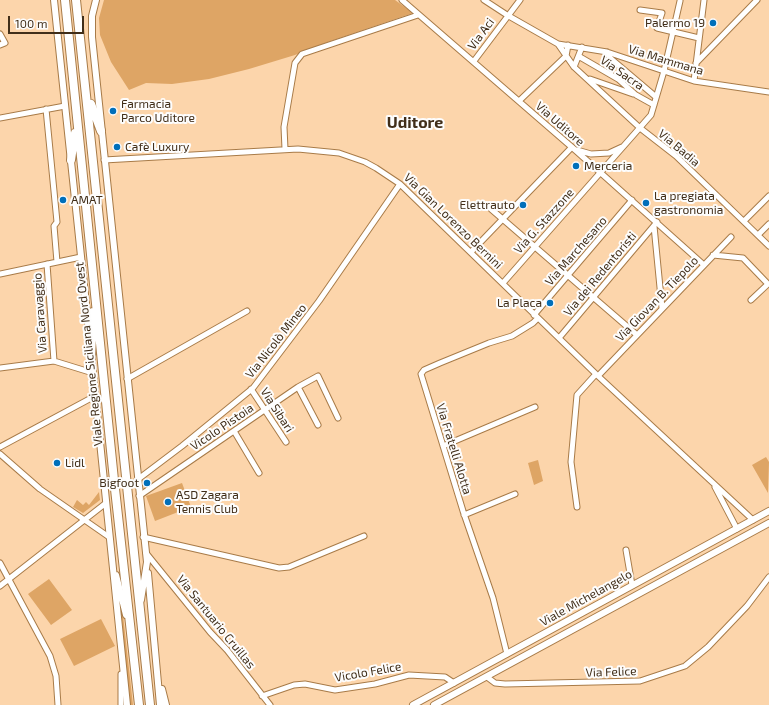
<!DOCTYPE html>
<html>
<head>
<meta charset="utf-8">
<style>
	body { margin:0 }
	#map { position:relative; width:769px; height:705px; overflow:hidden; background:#fcd5ab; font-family:"Exo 2",sans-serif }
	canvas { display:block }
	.scale { position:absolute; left:8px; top:16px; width:76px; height:18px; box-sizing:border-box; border:2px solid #412e19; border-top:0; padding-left:5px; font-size:12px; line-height:14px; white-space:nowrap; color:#412e19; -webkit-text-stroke:3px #fdfdfd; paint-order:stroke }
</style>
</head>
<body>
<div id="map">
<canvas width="769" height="705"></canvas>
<div class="scale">100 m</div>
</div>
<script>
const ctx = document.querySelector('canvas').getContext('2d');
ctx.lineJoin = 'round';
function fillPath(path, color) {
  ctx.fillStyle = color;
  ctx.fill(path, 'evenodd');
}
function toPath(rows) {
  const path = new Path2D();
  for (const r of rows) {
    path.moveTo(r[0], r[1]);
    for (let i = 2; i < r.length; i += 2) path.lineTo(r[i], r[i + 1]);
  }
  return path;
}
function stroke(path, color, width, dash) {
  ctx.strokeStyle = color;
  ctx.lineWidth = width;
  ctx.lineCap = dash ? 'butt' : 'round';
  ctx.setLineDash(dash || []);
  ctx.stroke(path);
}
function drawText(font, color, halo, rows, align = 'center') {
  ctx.font = font + ' "Exo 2",sans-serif';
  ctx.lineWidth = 4;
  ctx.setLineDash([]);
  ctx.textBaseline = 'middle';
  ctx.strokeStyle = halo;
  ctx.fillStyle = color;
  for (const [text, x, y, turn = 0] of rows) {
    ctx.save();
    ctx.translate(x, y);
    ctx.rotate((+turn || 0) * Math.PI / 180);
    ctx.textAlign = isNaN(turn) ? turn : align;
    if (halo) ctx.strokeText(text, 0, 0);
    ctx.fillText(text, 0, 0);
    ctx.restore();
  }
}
fillPath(toPath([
	[104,0,395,0,413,13,328,42,295,55,249,69,209,79,172,84,146,83,129,90,111,62,100,35,99,18],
	[766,457,769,462,768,493,752,465],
	[538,460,543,481,534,485,528,463],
	[182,483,191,507,155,521,146,496],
	[99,492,100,500,83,513,73,507,77,500,83,505,86,502,89,505],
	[49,579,72,610,51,625,28,594],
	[121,608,123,615,133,705,129,705],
	[101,619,115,646,74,666,60,639]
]), '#dea565');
const minor = toPath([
	[402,0,574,149,704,265],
	[484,0,507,15,558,44,607,52,694,81,769,92],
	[640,10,662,13,657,28,699,38],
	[0,34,5,43,0,45],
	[558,44,574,67,640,128,676,156,769,246],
	[607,52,610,58,656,97],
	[580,57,618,79,636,95,654,105],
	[474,61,520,0],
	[696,63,757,0],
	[574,67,582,47],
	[590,79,633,94],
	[694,81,704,0],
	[519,101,566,56,568,45],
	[46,109,57,222,54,226,57,262],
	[0,118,65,106],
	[285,149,284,127,295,63,302,54,418,15],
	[577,150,591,154,609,153,622,147],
	[104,160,298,149,339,153,365,162,376,168,400,184,598,376,753,520],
	[491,209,637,335],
	[744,221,769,196],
	[654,226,662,308],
	[758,235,769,224],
	[471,252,572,147],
	[713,255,743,258,768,284,751,300],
	[47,264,54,361],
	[0,274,81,257],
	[503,283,651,115,664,71,680,1],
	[534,315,632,200],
	[559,338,657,222],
	[0,368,54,361,93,373],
	[598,376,731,237],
	[127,379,247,311],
	[298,387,318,425],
	[251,389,286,442],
	[234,431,259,473],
	[443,446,535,407],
	[0,447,95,396],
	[0,454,40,489,109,537],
	[137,480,182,446,253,388,319,301,400,184],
	[715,487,737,529],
	[139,496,298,387,318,376,338,418],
	[577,507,571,462,577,395,596,374],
	[464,515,515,494],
	[143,537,279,568,289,567,364,536],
	[626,550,632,585],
	[146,553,210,632,227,650,270,705],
	[0,563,50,656,56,676,58,705],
	[0,586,106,503],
	[507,654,493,598,463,511,421,374,424,370,440,363,489,343,512,336,533,323,538,318],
	[487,677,495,683,505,684,640,681,685,666,708,647,747,606,769,577],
	[262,696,294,685,305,684,335,690,375,684,409,675,445,677,454,683],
	[121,705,121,674]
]);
const tertiary = toPath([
	[54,0,89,332],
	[96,0,92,16,92,37,147,562,141,600],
	[91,354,127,705],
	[148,573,160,705],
	[116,575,126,615],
	[162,689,166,705],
	[413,705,769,511],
	[434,705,769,523]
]);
const primary = toPath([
	[65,0,114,480,139,705],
	[76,0,150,705],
	[91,104,101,131],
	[71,160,75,133],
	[91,358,93,312]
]);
stroke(minor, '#a87b48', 7);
stroke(tertiary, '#a87b48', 8);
stroke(primary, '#a87b48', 10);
stroke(minor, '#fff', 5);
stroke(tertiary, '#fff', 6);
stroke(primary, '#fff', 8);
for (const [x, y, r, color] of [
	[713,23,4,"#006fba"],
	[113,111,4,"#006fba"],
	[117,147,4,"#006fba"],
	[576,166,4,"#006fba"],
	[63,200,4,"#006fba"],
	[646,203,4,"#006fba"],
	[523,205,4,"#006fba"],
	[550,303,4,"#006fba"],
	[57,463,4,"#006fba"],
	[147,483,4,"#006fba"],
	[168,502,4,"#006fba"]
]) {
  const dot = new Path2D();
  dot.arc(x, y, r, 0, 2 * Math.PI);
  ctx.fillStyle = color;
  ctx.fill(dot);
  stroke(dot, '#fdfdfd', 1.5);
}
drawText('12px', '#412e19', '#fdfdfd', [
	["Palermo 19",705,23,"right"],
	["Farmacia",121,104],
	["Parco Uditore",121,118],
	["Cafè Luxury",125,147],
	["Merceria",584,166],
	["La pregiata",654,196],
	["gastronomia",654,210],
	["AMAT",71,200],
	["Elettrauto",515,205,"right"],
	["La Placa",542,303,"right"],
	["Lidl",65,463],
	["Bigfoot",139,483,"right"],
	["ASD Zagara",176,495],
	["Tennis Club",176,509]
], 'left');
drawText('12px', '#412e19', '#fdfdfd', [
	["Via Aci",481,34,-54],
	["Via Mammana",666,60,17],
	["Via Sacra",622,73,35],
	["Via Uditore",560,124,41],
	["Via Badia",679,148,40],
	["Via Gian Lorenzo Bernini",453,221,44],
	["Via G. Stazzone",544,221,-48],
	["Via Marchesano",576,251,-49],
	["Via dei Redentoristi",600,274,-50],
	["Via Giovan B. Tiepolo",657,299,-46],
	["Via Caravaggio",40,313,-94],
	["Via Nicolò Mineo",276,341,-52],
	["Viale Regione Siciliana Nord Ovest",89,354,-96],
	["Via Sibari",277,410,57],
	["Vicolo Pistoia",222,427,-34],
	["Via Fratelli Alotta",454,449,73],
	["Viale Michelangelo",586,598,-29],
	["Via Santuario Cruillas",216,622,51],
	["Vicolo Felice",368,672,-10],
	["Via Felice",611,672,-2]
]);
drawText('bold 16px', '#412e19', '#fdfdfd', [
	["Uditore",415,123]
]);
</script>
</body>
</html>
